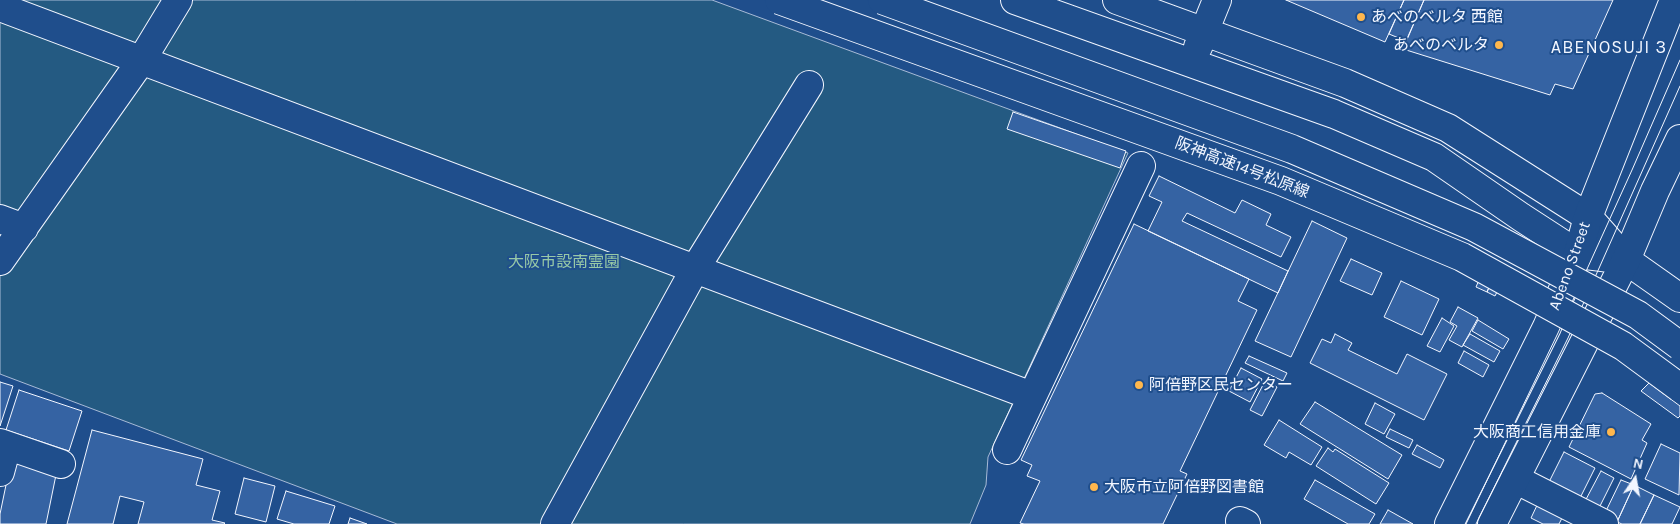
<!DOCTYPE html>
<html>
<head>
<meta charset="utf-8">
<style>
	body { margin:0 }
	#map { position:relative; width:1680px; height:524px; overflow:hidden; background:#1f4e8c; font-family:Karla,sans-serif }
	canvas { display:block }
	.north { position:absolute; left:1610px; top:454px; width:50px; height:50px; -webkit-text-stroke:4px #1f4e8c; paint-order:stroke; rotate:12deg; font-size:14px; font-weight:700; line-height:20px; text-align:center; color:#f2f6ff }
	.north::after { content:''; display:block; margin:auto; width:18px; height:22px; background:#f2f6ff; clip-path:polygon(50% 0,100% 100%,50% 72%,0 100%) }
</style>
</head>
<body>
<div id="map">
<canvas width="1680" height="524"></canvas>
<div class="north">N</div>
</div>
<script>
const ctx = document.querySelector('canvas').getContext('2d');
ctx.lineJoin = 'round';
function fillPath(path, color) {
  ctx.fillStyle = color;
  ctx.fill(path, 'evenodd');
}
function toPath(rows) {
  const path = new Path2D();
  for (const r of rows) {
    path.moveTo(r[0], r[1]);
    for (let i = 2; i < r.length; i += 2) path.lineTo(r[i], r[i + 1]);
  }
  return path;
}
function stroke(path, color, width, dash) {
  ctx.strokeStyle = color;
  ctx.lineWidth = width;
  ctx.lineCap = dash ? 'butt' : 'round';
  ctx.setLineDash(dash || []);
  ctx.stroke(path);
}
function drawText(font, color, halo, rows, align = 'center') {
  ctx.font = font + ' Karla,"Noto Sans JP",sans-serif';
  ctx.lineWidth = 4;
  ctx.setLineDash([]);
  ctx.textBaseline = 'middle';
  ctx.strokeStyle = halo;
  ctx.fillStyle = color;
  for (const [text, x, y, turn = 0] of rows) {
    ctx.save();
    ctx.translate(x, y);
    ctx.rotate((+turn || 0) * Math.PI / 180);
    ctx.textAlign = isNaN(turn) ? turn : align;
    if (halo) ctx.strokeText(text, 0, 0);
    ctx.fillText(text, 0, 0);
    ctx.restore();
  }
}
const green = toPath([
	[0,0,712,0,1128,153,988,457,986,485,970,524,397,524,0,374,0,0]
]);
fillPath(green, '#245a82');
stroke(green, '#a8bbd7', 1);
const building = toPath([
	[1286,0,1404,0,1385,42,1286,0],
	[1404,0,1424,0,1406,41,1389,34,1404,0],
	[1424,0,1613,0,1573,89,1555,84,1550,95,1403,49,1424,0],
	[1013,112,1126,151,1120,168,1007,129,1013,112],
	[1159,176,1235,213,1242,200,1271,214,1266,225,1291,237,1281,257,1187,213,1182,221,1288,271,1278,293,1148,231,1162,202,1149,196,1159,176],
	[1312,221,1347,238,1291,357,1255,341,1312,221],
	[1134,224,1249,279,1238,301,1257,310,1180,471,1187,474,1163,524,1024,524,1020,523,1040,481,1027,476,1032,465,1021,460,1134,224],
	[1351,259,1382,273,1372,295,1340,281,1351,259],
	[1479,280,1490,285,1487,292,1476,287,1479,280],
	[1401,281,1439,299,1422,335,1384,317,1401,281],
	[1502,282,1495,296,1487,292,1490,285,1502,282],
	[1458,307,1478,318,1462,347,1449,340,1457,326,1450,322,1458,307],
	[1442,318,1454,326,1440,352,1427,346,1442,318],
	[1478,320,1509,339,1503,349,1472,331,1478,320],
	[1335,334,1352,343,1348,350,1397,374,1407,354,1447,374,1424,420,1310,363,1322,339,1331,343,1335,334],
	[1470,334,1500,351,1494,362,1463,345,1470,334],
	[1464,351,1489,365,1483,377,1458,363,1464,351],
	[1249,356,1287,373,1283,381,1245,363,1249,356],
	[1241,368,1262,379,1250,402,1229,391,1241,368],
	[1265,381,1277,387,1262,416,1250,410,1265,381],
	[0,382,13,386,0,426,0,382],
	[1649,383,1680,406,1680,416,1678,418,1641,391,1649,383],
	[19,390,82,411,69,451,6,430,19,390],
	[1602,393,1651,424,1642,440,1647,443,1631,479,1569,447,1595,394,1602,393],
	[1315,402,1402,455,1388,479,1300,424,1315,402],
	[1375,403,1395,414,1384,434,1365,424,1375,403],
	[1279,420,1322,447,1311,465,1289,452,1286,458,1264,445,1279,420],
	[1390,429,1413,440,1409,448,1386,437,1390,429],
	[92,430,203,459,196,485,220,491,212,520,225,523,224,524,138,524,144,502,120,496,113,524,67,524,92,430],
	[1661,444,1680,453,1679,495,1645,479,1661,444],
	[1417,445,1444,460,1440,468,1412,454,1417,445],
	[1328,448,1333,452,1335,449,1389,483,1376,504,1316,466,1328,448],
	[1564,452,1595,468,1577,504,1546,488,1564,452],
	[12,456,58,465,46,524,0,524,0,514,12,456],
	[1601,471,1614,478,1597,512,1583,505,1601,471],
	[244,478,275,486,266,522,235,514,244,478],
	[1315,480,1375,514,1369,524,1348,524,1304,499,1315,480],
	[1621,480,1634,485,1617,522,1604,515,1621,480],
	[1634,485,1654,495,1640,524,1622,524,1617,522,1634,485],
	[286,491,335,506,329,524,294,524,277,519,286,491],
	[1654,495,1680,507,1672,524,1640,524,1654,495],
	[1540,499,1565,512,1559,524,1543,524,1531,518,1540,499],
	[1388,510,1413,524,1380,524,1388,510],
	[350,518,367,524,348,524,350,518]
]);
fillPath(building, '#3563a3');
stroke(building, '#f2f6ff', 1);
const minor = toPath([
	[1015,0,1334,114,1434,157,1521,217,1578,254,1626,260],
	[1117,0,1345,83,1448,128,1588,217,1626,260,1680,298],
	[0,7,1032,396],
	[1198,47,1217,0],
	[0,219,24,228],
	[0,261,141,61,178,0],
	[0,443,61,464],
	[1007,450,1141,166],
	[0,472,7,446],
	[1515,479,1604,524],
	[1240,521,1246,524],
	[555,524,695,269,809,85]
]);
const major = toPath([
	[1449,524,1547,327,1578,254,1588,217,1674,0],
	[1492,524,1626,260,1655,191,1680,139]
]);
stroke(minor, '#f2f6ff', 30);
stroke(major, '#f2f6ff', 30);
stroke(minor, '#1f4e8c', 28);
stroke(major, '#1f4e8c', 28);
stroke(toPath([
	[1466,524,1558,333,1632,170,1680,60],
	[1476,524,1568,338,1680,86]
]), '#f2f6ff', 1);
const highwayBridge = toPath([
	[779,0,1281,181,1462,257,1623,346,1680,388],
	[882,0,1292,149,1474,227,1638,315,1680,346]
]);
stroke(highwayBridge, '#f2f6ff', 30, []);
stroke(highwayBridge, '#1f4e8c', 28);
for (const [x, y, r, color] of [
	[1361,17,5,"#ffb74d"],
	[1499,45,5,"#ffb74d"],
	[1139,385,5,"#ffb74d"],
	[1611,432,5,"#ffb74d"],
	[1094,487,5,"#ffb74d"]
]) {
  const dot = new Path2D();
  dot.arc(x, y, r, 0, 2 * Math.PI);
  ctx.fillStyle = color;
  ctx.fill(dot);
  stroke(dot, '#1f4e8c', 2);
}
drawText('16px', '#f2f6ff', '#1f4e8c', [
	["あべのベルタ 西館",1371,17],
	["あべのベルタ",1489,45,"right"],
	["阿倍野区民センター",1149,385],
	["大阪商工信用金庫",1601,432,"right"],
	["大阪市立阿倍野図書館",1104,487]
], 'left');
drawText('16px', '#f2f6ff', '#1f4e8c', [
	["阪神高速14号松原線",1242,168,21],
	["Abeno Street",1570,266,-70]
]);
drawText('16px', '#97c8a6', '#1f4e8c', [
	["大阪市設南霊園",564,262]
]);
ctx.letterSpacing = '1px';
drawText('18px', '#f2f6ff', '#1f4e8c', [
	["ABENOSUJI 3",1609,48]
]);
ctx.letterSpacing = '0px';
</script>
</body>
</html>
